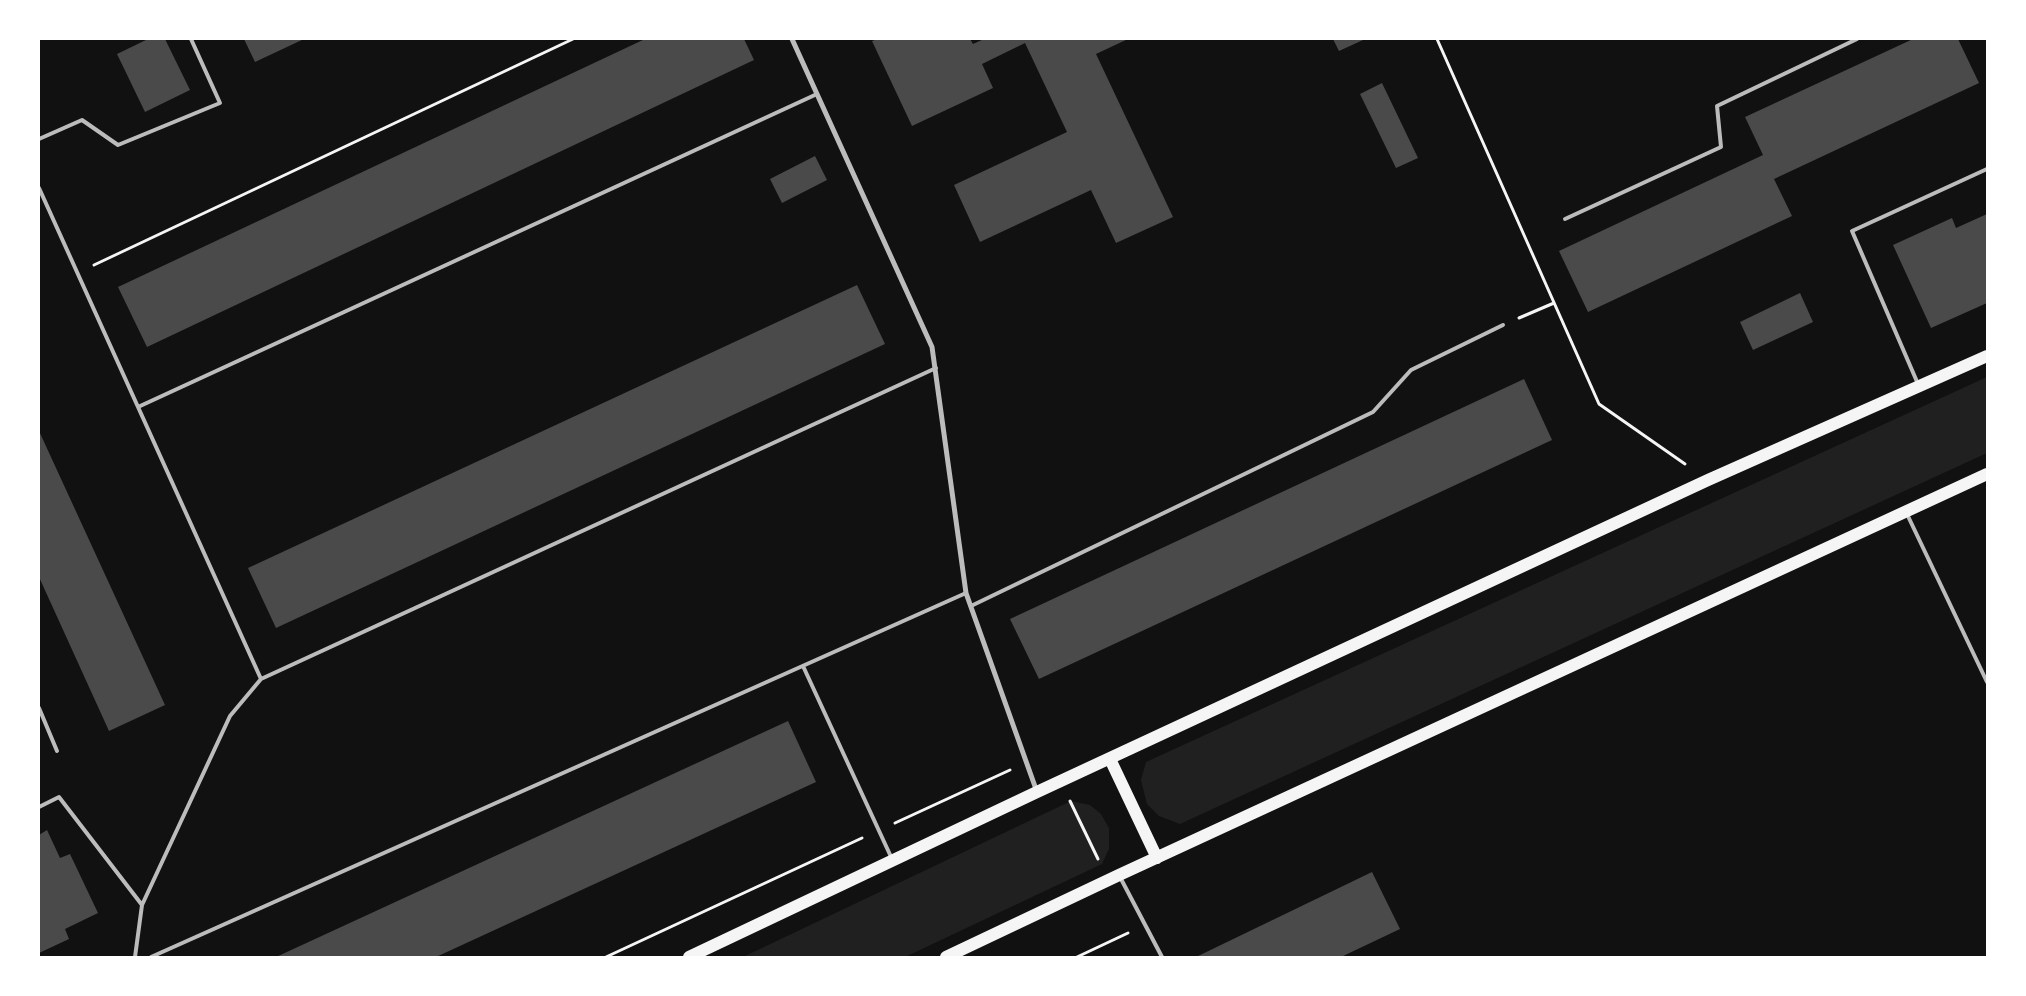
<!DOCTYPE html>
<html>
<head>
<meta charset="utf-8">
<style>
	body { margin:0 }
	#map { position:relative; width:2026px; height:996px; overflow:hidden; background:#111; font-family:Mulish,sans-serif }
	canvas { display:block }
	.frame { position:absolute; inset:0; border:40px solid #fff; pointer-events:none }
</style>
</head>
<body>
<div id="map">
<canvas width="2026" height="996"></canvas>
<div class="frame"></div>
</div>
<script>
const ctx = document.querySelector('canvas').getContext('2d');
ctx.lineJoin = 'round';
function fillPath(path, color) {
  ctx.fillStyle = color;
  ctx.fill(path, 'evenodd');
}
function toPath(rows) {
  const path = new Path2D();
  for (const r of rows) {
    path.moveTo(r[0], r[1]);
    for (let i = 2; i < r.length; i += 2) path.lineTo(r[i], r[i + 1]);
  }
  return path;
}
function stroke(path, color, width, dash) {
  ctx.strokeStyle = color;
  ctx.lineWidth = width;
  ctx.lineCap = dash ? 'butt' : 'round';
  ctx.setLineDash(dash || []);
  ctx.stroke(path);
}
fillPath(toPath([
	[1987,377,1987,453,1180,824,1159,816,1147,804,1141,780,1146,762],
	[1071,801,1090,805,1101,814,1109,828,1109,849,1102,864,905,957,743,957]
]), '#202020');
fillPath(toPath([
	[148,39,165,39,190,90,145,112,117,54],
	[244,39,304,39,255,62],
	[645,39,744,39,754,60,147,347,118,287],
	[878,39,970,39,973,44,984,39,1128,39,1096,54,1173,217,1116,243,1091,190,980,242,954,185,1067,132,1025,43,982,64,993,88,912,126,872,41],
	[1333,39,1362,39,1363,40,1339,51],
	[1913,39,1958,39,1979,83,1774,179,1792,216,1588,312,1559,251,1763,155,1745,117],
	[1382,83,1418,158,1396,168,1360,94],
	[815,156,827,180,782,203,770,179],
	[1987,214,1987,303,1931,328,1893,245,1952,218,1956,228],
	[857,285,885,344,276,628,248,568],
	[1800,293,1813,322,1753,350,1740,322],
	[1524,379,1552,440,1039,679,1010,619],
	[39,431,165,705,109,731,39,577],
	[788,721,816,782,436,957,276,957],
	[47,830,60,858,70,854,98,913,65,929,69,939,39,953,39,835],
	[1372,872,1400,929,1341,957,1196,957]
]), '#4a4a4a');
stroke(toPath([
	[1437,39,1599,404,1685,464],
	[94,265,573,39],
	[1519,318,1554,303],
	[1070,801,1098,859],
	[895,823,1010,770],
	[606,957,862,838],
	[1077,957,1128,933]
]), '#f5f5f5', 3);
stroke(toPath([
	[39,139,82,120,118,145,220,103,191,39],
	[39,188,261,679],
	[1565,219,1721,147,1717,106,1857,39],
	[1918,384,1852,231,1987,169],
	[138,407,817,94],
	[1906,512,1987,682],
	[971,606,1373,412,1411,370,1503,325],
	[803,666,892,859],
	[39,708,57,751],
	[39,807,59,797,142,905,230,716,261,679,936,368],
	[1120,877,1162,957],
	[135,957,142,905],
	[151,957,966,593]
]), '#bcbcbc', 4);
stroke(toPath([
	[792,39,932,347,966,593,1037,792]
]), '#bcbcbc', 5);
stroke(toPath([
	[1110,759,1157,858],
	[689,957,1037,792,1708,480,1987,356],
	[946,957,1119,875,1987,474]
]), '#f5f5f5', 12);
</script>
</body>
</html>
